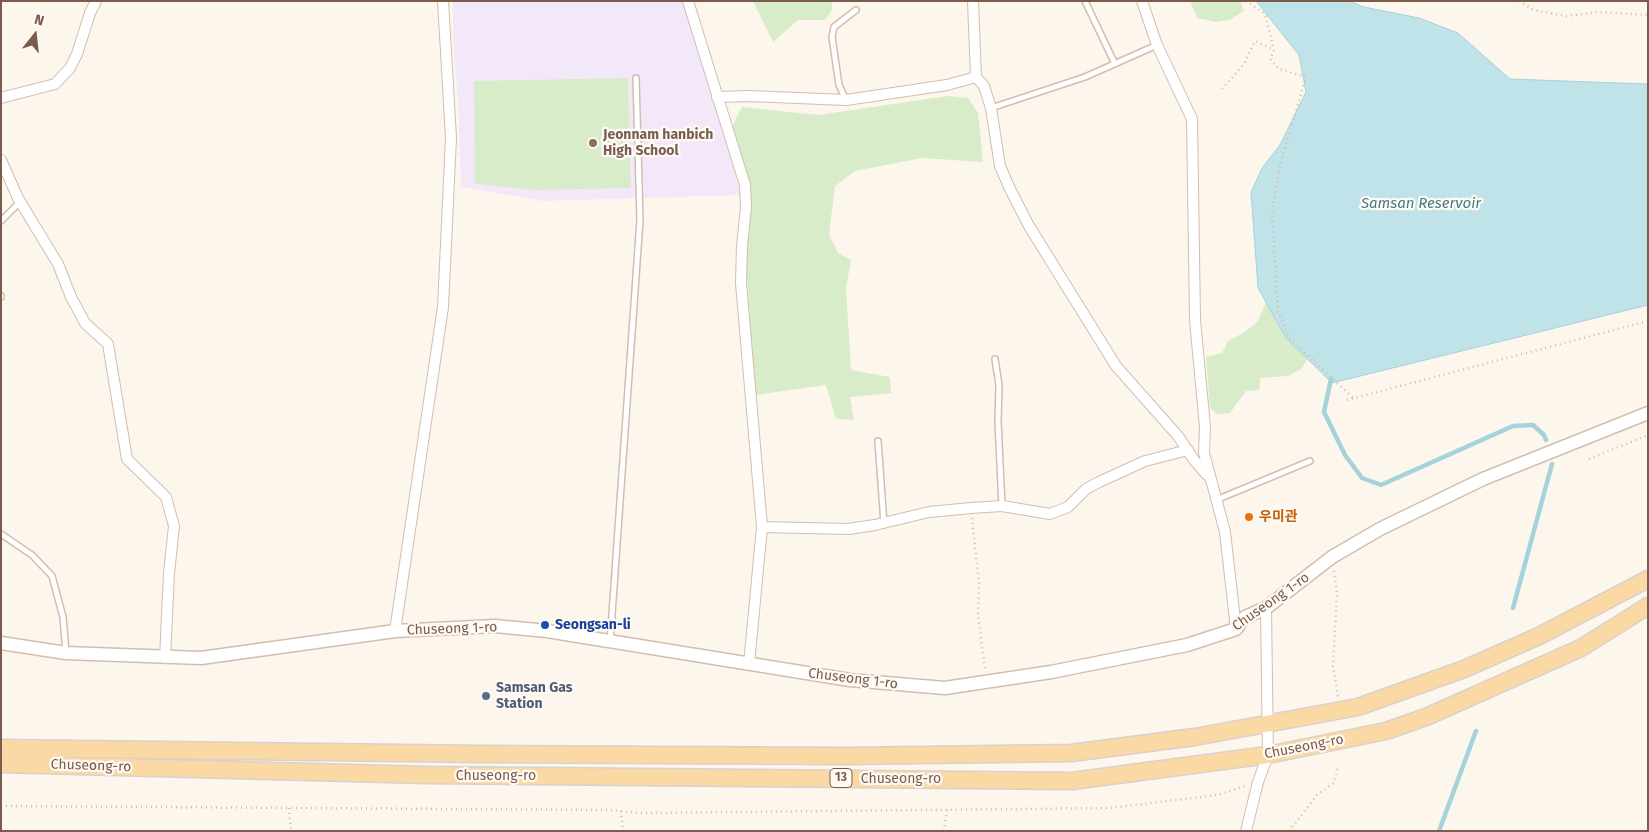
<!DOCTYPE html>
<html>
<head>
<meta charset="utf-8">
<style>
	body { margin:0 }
	#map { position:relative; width:1649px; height:832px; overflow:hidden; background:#fdf6ec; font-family:"Fira Sans",sans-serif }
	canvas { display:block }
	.frame { position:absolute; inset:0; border:2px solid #7a5c4d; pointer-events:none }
	.north { position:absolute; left:10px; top:10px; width:50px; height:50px; -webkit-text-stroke:4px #fffaf3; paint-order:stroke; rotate:16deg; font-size:14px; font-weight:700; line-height:20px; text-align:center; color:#7a5c4d }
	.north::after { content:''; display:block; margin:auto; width:18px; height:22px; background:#7a5c4d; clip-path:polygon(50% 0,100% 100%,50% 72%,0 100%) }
</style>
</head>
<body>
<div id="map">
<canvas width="1649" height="832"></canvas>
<div class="frame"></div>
<div class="north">N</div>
</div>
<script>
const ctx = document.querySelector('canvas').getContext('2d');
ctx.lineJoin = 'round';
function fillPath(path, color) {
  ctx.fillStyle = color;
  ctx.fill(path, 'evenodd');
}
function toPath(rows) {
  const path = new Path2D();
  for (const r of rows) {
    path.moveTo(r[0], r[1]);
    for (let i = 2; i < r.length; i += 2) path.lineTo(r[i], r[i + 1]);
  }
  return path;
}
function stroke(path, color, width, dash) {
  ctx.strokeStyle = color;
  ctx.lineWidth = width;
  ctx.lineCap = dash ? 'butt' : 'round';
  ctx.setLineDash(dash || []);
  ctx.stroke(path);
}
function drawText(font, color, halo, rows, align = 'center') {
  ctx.font = font + ' "Fira Sans","Noto Sans KR",sans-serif';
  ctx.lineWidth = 4.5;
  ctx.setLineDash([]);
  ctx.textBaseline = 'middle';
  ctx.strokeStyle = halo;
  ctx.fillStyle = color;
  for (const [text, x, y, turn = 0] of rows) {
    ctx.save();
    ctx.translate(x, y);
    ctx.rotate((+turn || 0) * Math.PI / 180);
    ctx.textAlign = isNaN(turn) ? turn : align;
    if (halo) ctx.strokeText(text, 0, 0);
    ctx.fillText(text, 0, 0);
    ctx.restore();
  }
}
fillPath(toPath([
	[453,1,685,1,741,195,543,201,461,187,458,100,453,40]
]), '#f3e8fa');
fillPath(toPath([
	[753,1,832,1,832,10,825,20,798,20,773,42],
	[1190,1,1240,1,1244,11,1229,20,1217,22,1197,18],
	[628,78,631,188,535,190,475,184,474,81],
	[948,96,968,98,978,113,983,162,922,158,855,171,835,186,829,234,838,253,851,260,846,288,851,370,890,377,891,393,850,397,854,420,836,419,826,385,755,395,745,247,750,206,731,129,742,107,818,115],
	[1266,302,1286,338,1307,359,1301,369,1288,376,1260,378,1259,390,1246,391,1230,413,1217,414,1210,408,1206,357,1222,353,1228,341,1245,332,1258,321]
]), '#d8ecc9');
const water = toPath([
	[1256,1,1349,1,1364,7,1419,18,1458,33,1510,79,1648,84,1648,305,1332,383,1286,338,1258,288,1251,192,1262,168,1280,145,1306,92,1299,55,1256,1]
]);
fillPath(water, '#bfe3e8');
stroke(water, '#a5d3da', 1);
stroke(toPath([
	[1331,379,1324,412,1345,455,1362,478,1381,485,1513,426,1533,425,1544,435,1546,440],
	[1513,608,1552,464],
	[1439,831,1476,731]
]), '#a5d3da', 4.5);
const service = toPath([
	[1085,1,1115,64],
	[846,100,839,85,832,37,834,27,856,10],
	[991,108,1085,77,1157,45],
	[1,221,20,202],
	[1,296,1,297],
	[995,359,999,385,998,422,1002,506],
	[878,441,884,524],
	[1216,500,1310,461],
	[1,534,32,555,52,576,63,617,66,653],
	[610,642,640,220,636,78]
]);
const minor = toPath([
	[688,1,745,185,746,207,742,246,741,283,762,527,749,664],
	[973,1,976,77,984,86,991,108,1000,166,1010,189,1029,226,1116,366,1178,436,1194,460,1207,475],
	[1142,1,1157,45,1192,119,1195,320,1205,427,1204,453,1225,532,1236,629],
	[717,97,749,96,846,100,947,85,976,77],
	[1,98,55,84,70,68,77,54,90,13,96,1],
	[1,160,18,198,58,264,71,297,85,323,108,344,127,459,166,497,174,526,169,573,165,658],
	[762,527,849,529,875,525,929,512,971,508,1002,506,1050,514,1068,507,1086,489,1099,482,1145,461,1188,450],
	[395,631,443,307,451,138,443,1],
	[1246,831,1258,782,1268,755,1266,608]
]);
const tertiary = toPath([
	[1,643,66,653,201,658,395,631,495,626,547,631,850,680,945,688,1051,672,1187,645,1236,629,1245,617,1266,608,1332,557,1380,529,1483,479,1648,413]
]);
const primary = toPath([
	[1,748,481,754,847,756,1071,753,1195,737,1358,707,1464,669,1539,636,1648,579],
	[1,764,427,775,1072,781,1268,755,1386,731,1426,717,1581,648,1648,606]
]);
stroke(service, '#d1beb0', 8);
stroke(minor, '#d1beb0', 12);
stroke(tertiary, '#d1beb0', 15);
stroke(primary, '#dad1cd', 19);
stroke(toPath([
	[1246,1,1265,14,1274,50],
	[1519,1,1534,10,1566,16,1598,12,1648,15],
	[1222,89,1244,64,1255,41,1274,50,1270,59,1279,69,1306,77,1281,162,1272,210,1278,311,1289,338,1353,398],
	[1347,400,1648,321],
	[1589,459,1648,435],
	[972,518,979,583,978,616,985,670],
	[1334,571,1337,592,1333,666,1338,697],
	[1,806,608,810,641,813,1110,808,1217,795,1245,786],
	[289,808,291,831],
	[621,811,623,831],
	[944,831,947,809],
	[1289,831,1317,795,1334,783,1338,767]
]), '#d9b8a5', 2.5, [1, 4]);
stroke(service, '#fff', 5);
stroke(minor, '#fff', 10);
stroke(tertiary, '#fff', 12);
stroke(primary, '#fbd9a5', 16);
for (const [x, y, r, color] of [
	[593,143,5,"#8d6e63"],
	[1249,517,5,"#e8710a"],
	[545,625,5,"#1a4fb4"],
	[486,696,5,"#5c6f8a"]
]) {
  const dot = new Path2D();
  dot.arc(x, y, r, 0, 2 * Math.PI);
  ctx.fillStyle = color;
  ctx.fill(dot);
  stroke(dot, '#fffaf3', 2);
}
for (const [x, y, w] of [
	[841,778,22]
]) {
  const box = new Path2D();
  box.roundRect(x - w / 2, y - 9.5, w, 19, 4);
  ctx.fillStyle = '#fffaf3';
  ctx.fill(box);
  stroke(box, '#7a5c4d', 1);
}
drawText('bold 12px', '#7a5c4d', null, [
	["13",841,778]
]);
drawText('bold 14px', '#785e54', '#fffaf3', [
	["Jeonnam hanbich",603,135],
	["High School",603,151]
], 'left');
drawText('bold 14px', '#c56008', '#fffaf3', [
	["우미관",1259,517]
], 'left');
drawText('14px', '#7a5c4d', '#fffaf3', [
	["Chuseong 1-ro",1271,602,-35],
	["Chuseong 1-ro",452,629,-2],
	["Chuseong 1-ro",853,679,7],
	["Chuseong-ro",1304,747,-11],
	["Chuseong-ro",91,766,2],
	["Chuseong-ro",496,776],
	["Chuseong-ro",901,779]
]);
drawText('bold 14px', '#164399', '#fffaf3', [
	["Seongsan-li",555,625]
], 'left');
drawText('bold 14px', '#4e5e75', '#fffaf3', [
	["Samsan Gas",496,688],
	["Station",496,704]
], 'left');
drawText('italic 15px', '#437c86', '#fffaf3', [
	["Samsan Reservoir",1421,204]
]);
</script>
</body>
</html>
